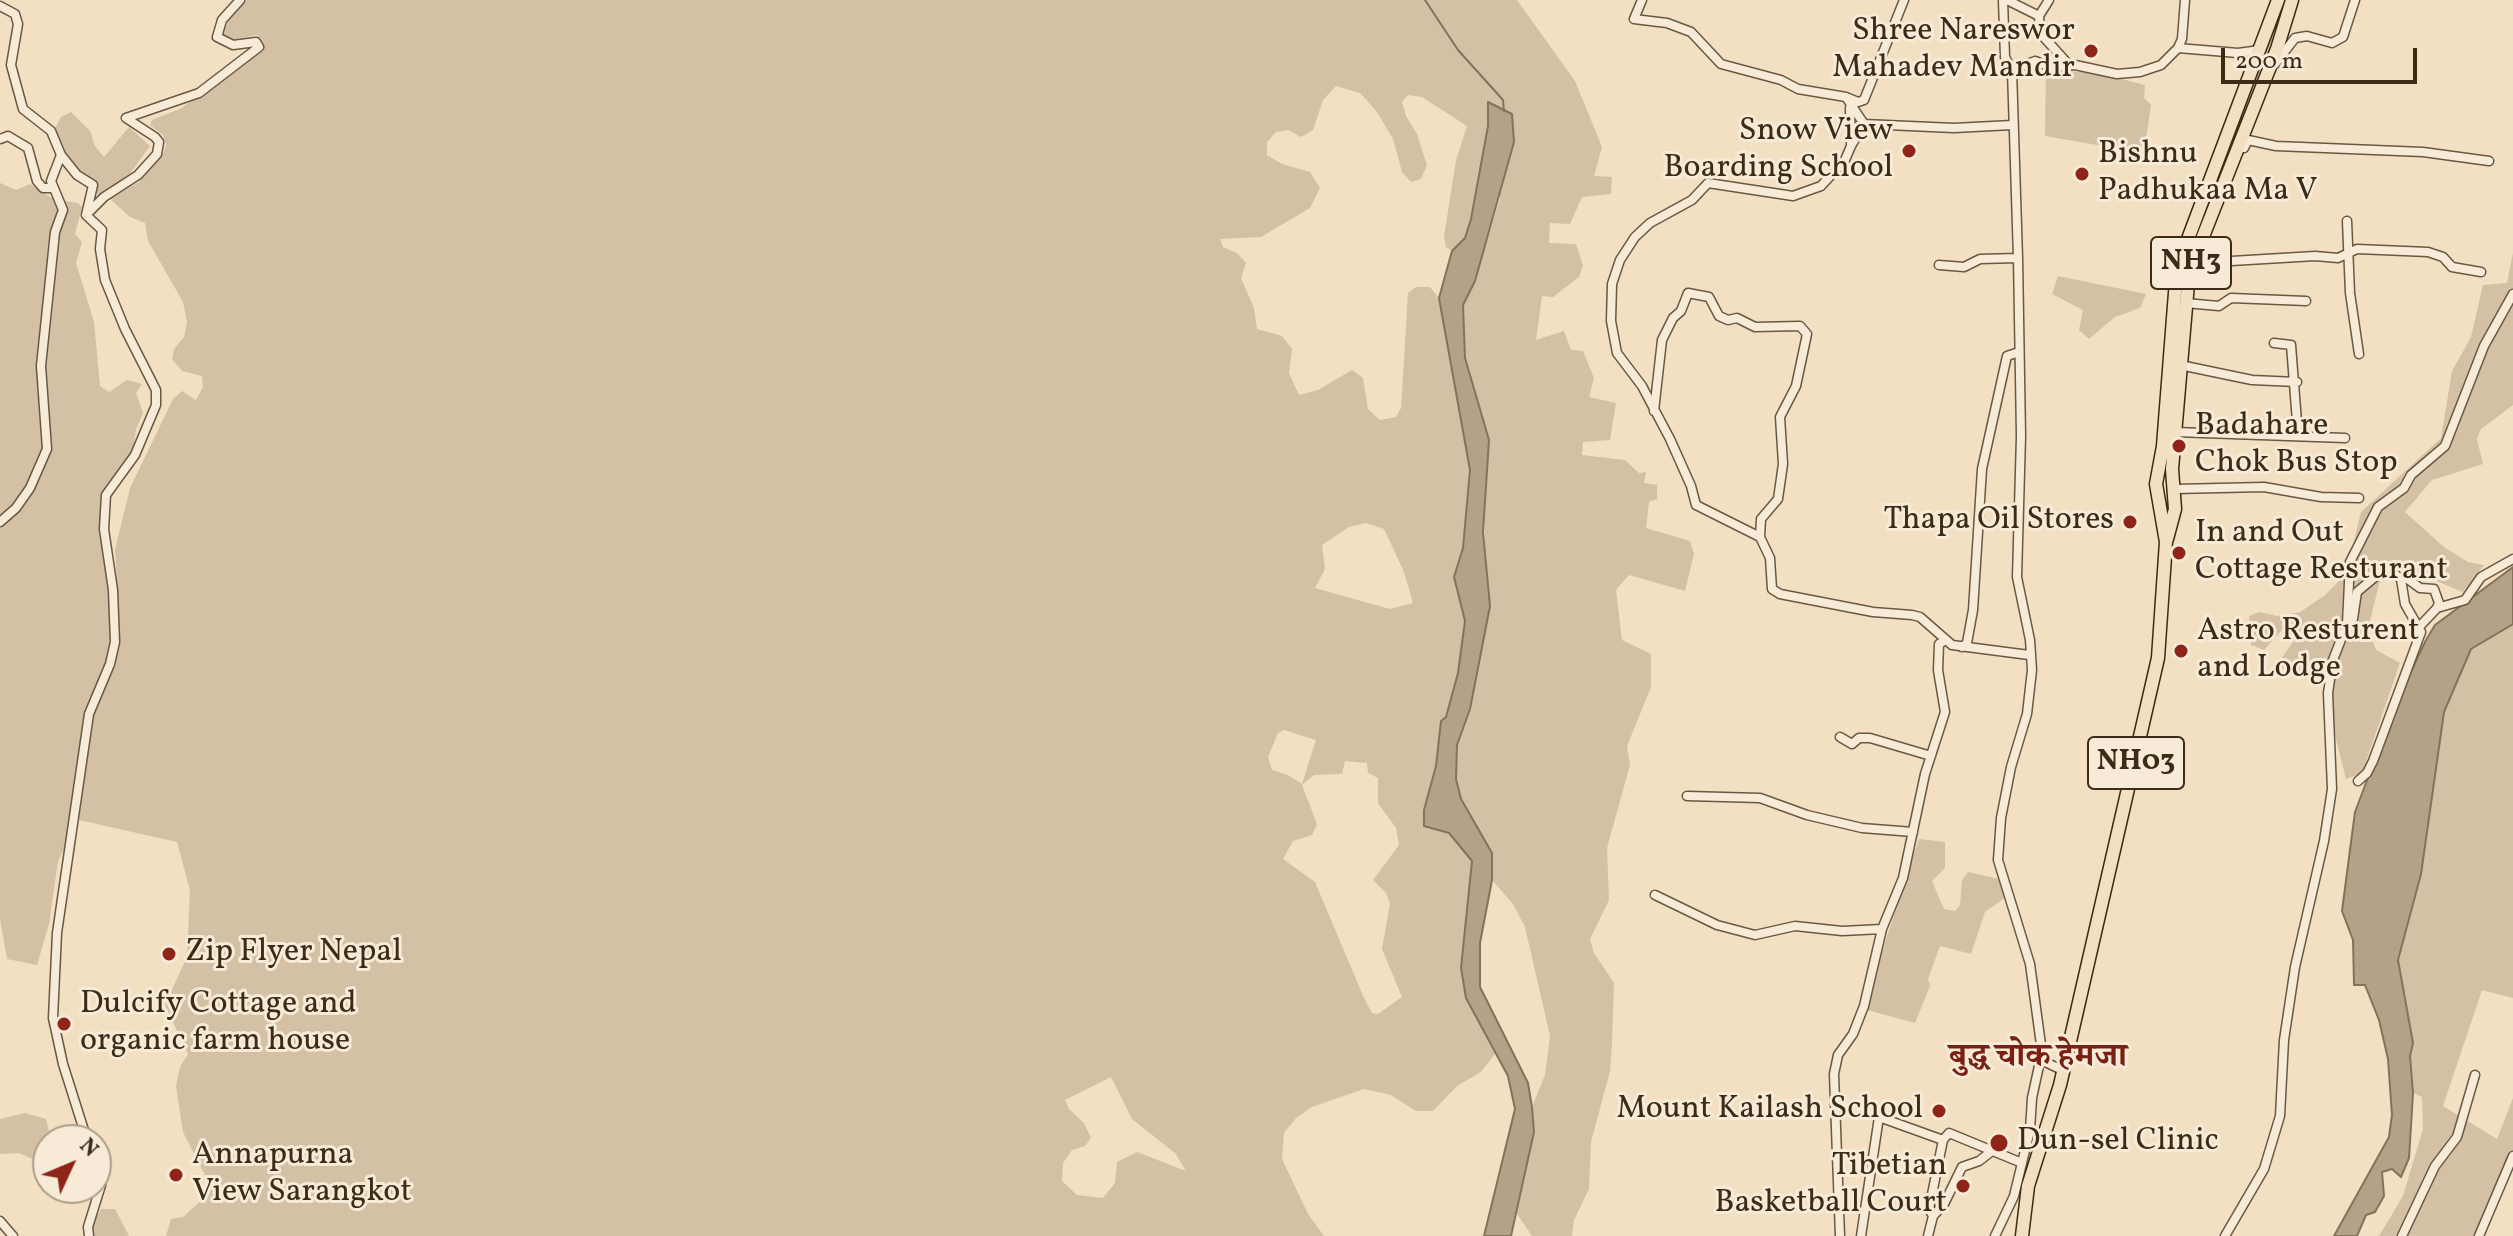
<!DOCTYPE html>
<html>
<head>
<meta charset="utf-8">
<style>
	body { margin:0 }
	#map { position:relative; width:2513px; height:1236px; overflow:hidden; background:#f3dfc2; font-family:Vollkorn,serif }
	canvas { display:block }
	.north { position:absolute; left:32px; top:1124px; width:80px; height:80px; box-sizing:border-box; background:#f7ead7; border:2px solid #ac9e8a; border-radius:50%; rotate:46deg; font-size:22px; font-weight:700; line-height:32px; text-align:center; color:#3b2b17 }
	.north::after { content:''; display:block; margin:auto; width:28px; height:36px; background:#8f2418; clip-path:polygon(50% 0,100% 100%,50% 72%,0 100%) }
	.scale { position:absolute; left:2221px; top:48px; width:196px; height:36px; box-sizing:border-box; border:4px solid #3b2b17; border-top:0; padding-left:10px; font-size:24px; line-height:28px; white-space:nowrap; color:#3b2b17; -webkit-text-stroke:6px #f7ead7; paint-order:stroke }
</style>
</head>
<body>
<div id="map">
<canvas width="2513" height="1236"></canvas>
<div class="north">N</div>
<div class="scale">200 m</div>
</div>
<script>
const ctx = document.querySelector('canvas').getContext('2d');
ctx.lineJoin = 'round';
function fillPath(path, color) {
  ctx.fillStyle = color;
  ctx.fill(path, 'evenodd');
}
function toPath(rows) {
  const path = new Path2D();
  for (const r of rows) {
    path.moveTo(r[0], r[1]);
    for (let i = 2; i < r.length; i += 2) path.lineTo(r[i], r[i + 1]);
  }
  return path;
}
function stroke(path, color, width, dash) {
  ctx.strokeStyle = color;
  ctx.lineWidth = width;
  ctx.lineCap = dash ? 'butt' : 'round';
  ctx.setLineDash(dash || []);
  ctx.stroke(path);
}
function drawText(font, color, halo, rows, align = 'center') {
  ctx.font = font + ' Vollkorn,"Noto Serif Devanagari",serif';
  ctx.lineWidth = 6;
  ctx.setLineDash([]);
  ctx.textBaseline = 'middle';
  ctx.strokeStyle = halo;
  ctx.fillStyle = color;
  for (const [text, x, y, turn = 0] of rows) {
    ctx.save();
    ctx.translate(x, y);
    ctx.rotate((+turn || 0) * Math.PI / 180);
    ctx.textAlign = isNaN(turn) ? turn : align;
    if (halo) ctx.strokeText(text, 0, 0);
    ctx.fillText(text, 0, 0);
    ctx.restore();
  }
}
fillPath(toPath([
	[243,0,1517,0,1575,81,1602,147,1594,176,1612,177,1611,194,1582,197,1570,224,1550,223,1549,243,1576,244,1583,266,1579,277,1553,297,1542,296,1536,340,1564,331,1571,350,1583,351,1594,378,1589,397,1616,403,1610,440,1583,442,1582,455,1625,460,1639,473,1646,472,1644,483,1657,485,1657,499,1649,502,1646,528,1690,541,1694,554,1685,591,1629,575,1616,590,1622,640,1651,654,1651,687,1627,746,1630,765,1607,848,1609,900,1590,939,1594,953,1614,983,1612,1044,1610,1071,1591,1142,1589,1189,1574,1220,1572,1236,1532,1236,1515,1211,1534,1132,1532,1107,1545,1075,1550,1036,1525,927,1513,904,1492,880,1492,853,1461,799,1456,779,1457,745,1470,709,1480,650,1485,568,1484,495,1489,440,1465,358,1463,304,1475,281,1500,199,1488,103,1488,125,1471,219,1465,238,1452,251,1446,247,1444,237,1456,160,1467,126,1422,97,1408,95,1402,102,1406,116,1417,134,1427,165,1421,179,1411,182,1402,172,1393,139,1377,112,1360,93,1336,86,1323,100,1313,130,1301,137,1288,130,1276,132,1267,142,1267,155,1282,164,1310,172,1320,188,1310,208,1261,237,1220,239,1223,247,1237,253,1246,263,1241,278,1254,308,1257,329,1282,336,1292,349,1289,373,1299,395,1318,390,1352,370,1363,378,1368,409,1380,420,1396,417,1401,408,1408,293,1416,287,1430,287,1439,298,1470,470,1463,548,1454,577,1465,621,1458,673,1446,717,1441,721,1436,766,1424,810,1424,826,1449,833,1472,861,1461,968,1466,998,1495,1054,1481,1072,1457,1086,1433,1111,1416,1111,1391,1095,1364,1089,1312,1107,1296,1118,1284,1133,1282,1159,1308,1214,1324,1236,166,1236,171,1219,183,1217,202,1200,208,1181,183,1132,176,1086,180,1067,188,1054,165,1005,187,957,190,890,177,842,79,820,58,861,49,924,37,965,7,959,0,919,0,183,16,190,30,184,53,199,78,203,82,207,75,234,82,242,76,263,94,322,100,386,109,392,127,380,142,384,136,393,143,413,136,429,133,451,104,495,100,513,110,602,118,602,115,550,130,488,173,399,182,391,196,400,203,387,202,376,182,371,172,359,174,349,184,337,187,322,183,302,148,241,145,223,130,217,110,199,139,182,163,154,166,145,163,135,150,125,152,120,182,108,226,72,252,58,262,46,257,35,232,40,221,33],
	[1366,523,1384,529,1404,572,1413,603,1390,609,1315,588,1325,569,1322,545,1349,527],
	[1284,730,1316,740,1302,784,1288,775,1272,770,1268,757,1278,733],
	[1345,761,1367,763,1368,773,1378,778,1378,803,1396,828,1399,845,1373,880,1386,893,1390,904,1382,949,1402,997,1378,1014,1372,1013,1364,998,1315,882,1283,859,1293,841,1312,835,1317,824,1302,785,1314,775,1342,774],
	[1111,1077,1132,1119,1175,1153,1186,1171,1137,1152,1117,1162,1115,1183,1103,1198,1077,1195,1062,1181,1063,1163,1072,1150,1085,1146,1091,1138,1084,1123,1069,1109,1065,1100],
	[2283,0,2286,0,2267,58,2184,278,2166,465,2183,266],
	[2046,70,2098,73,2145,85,2144,98,2151,105,2144,153,2045,136],
	[71,112,90,131,95,146,104,157,129,127,150,146,126,179,99,196,87,177,65,157,53,132,61,117],
	[2513,253,2513,405,2481,429,2477,439,2483,464,2432,480,2405,512,2444,547,2468,562,2484,565,2463,592,2385,560,2368,629,2376,650,2400,663,2362,773,2346,779,2335,735,2329,686,2319,679,2288,673,2278,664,2296,637,2283,629,2264,650,2251,645,2249,616,2259,612,2277,616,2300,612,2324,596,2346,574,2361,512,2441,438,2452,371,2471,337,2483,285,2507,283],
	[2058,276,2146,294,2140,308,2115,317,2089,339,2079,330,2083,310,2052,294],
	[2513,624,2513,998,2482,990,2443,1106,2497,1139,2513,1098,2513,1151,2477,1236,2379,1236,2403,1196,2423,1129,2422,1097,2413,1093,2410,1056,2413,1043,2398,961,2421,874,2444,712,2471,649],
	[1919,839,1945,842,1945,868,1932,881,1944,909,1955,911,1960,905,1962,880,1968,872,1999,879,2006,897,1985,912,1971,954,1940,946,1928,979,1930,986,1915,1023,1867,1010,1871,985],
	[25,1113,46,1119,51,1140,48,1140,48,1156,37,1161,19,1153,0,1154,0,1119],
	[101,1209,115,1209,129,1236,94,1236,92,1226]
]), '#d4c0a5');
const water = toPath([
	[1488,102,1512,114,1514,142,1475,281,1463,305,1465,358,1489,440,1483,532,1490,606,1470,709,1457,745,1456,779,1461,799,1492,853,1492,880,1480,943,1480,987,1528,1083,1532,1107,1534,1132,1511,1236,1484,1236,1515,1109,1508,1076,1466,998,1461,968,1472,861,1449,833,1424,826,1424,810,1436,766,1441,721,1446,717,1458,673,1465,621,1454,577,1463,548,1470,470,1439,298,1452,251,1465,238,1471,219,1488,126,1488,102],
	[2513,567,2513,624,2471,649,2444,712,2421,874,2398,960,2413,1043,2410,1056,2413,1093,2409,1158,2401,1177,2392,1169,2382,1172,2384,1196,2375,1212,2366,1215,2357,1236,2334,1236,2389,1137,2392,1115,2388,1059,2379,1020,2365,985,2354,985,2353,940,2342,911,2355,812,2397,701,2426,640,2435,625,2513,567]
]);
fillPath(water, '#b4a288');
stroke(water, '#84725b', 2);
stroke(toPath([
	[1425,0,1458,50,1503,100,1504,111]
]), '#84725b', 2);
const minor = toPath([
	[1642,0,1634,19,1667,23,1691,32,1721,64,1781,80,1798,89,1846,97,1864,124,1954,128,2012,125],
	[2007,0,2039,16],
	[2049,0,2039,16,2040,33,2069,65],
	[0,6,15,14,18,24,11,65,23,109,51,131,61,155,77,175,93,185,86,215,102,230,100,249,105,280,125,329,156,390,156,405,135,455,106,495,104,529,113,590,115,642,110,664,89,714,57,933,53,1018,63,1064,87,1140],
	[2178,48,2182,39,2185,0],
	[2275,64,2295,38,2307,36,2332,43,2343,37,2355,0],
	[2012,70,2035,61,2051,67,2075,65,2117,74,2140,72,2161,65,2178,48,2238,53,2260,50],
	[1846,97,1858,102,1864,100,1904,0],
	[1850,108,1851,146,1845,160,1821,186,1793,196,1708,183,1692,200,1650,223,1635,237,1620,260,1612,284,1611,321,1617,353,1642,386,1670,439,1691,486,1696,505,1760,537,1770,558,1772,589,1780,594,1873,612,1912,615,1920,617,1952,645,2029,655],
	[0,139,8,136,28,148,37,181,43,188,52,188],
	[1851,146,1864,124],
	[2244,148,2248,140,2276,146,2423,152,2489,161],
	[86,215,104,197,138,175,157,154,159,142,155,137,126,118,199,93,259,47,256,42,233,45,217,37,222,20,240,0],
	[2347,221,2350,293,2359,354],
	[1939,265,1964,267,1980,259,2018,258],
	[2194,268,2198,263,2315,256,2338,258,2357,249,2428,252,2443,257,2452,267,2481,272],
	[2185,303,2219,306,2231,298,2306,301],
	[2274,343,2291,345,2298,435],
	[2180,365,2252,380,2297,382],
	[1654,411,1662,340,1673,318,1681,311,1688,293,1709,297,1719,316,1728,320,1737,318,1755,327,1800,326,1807,334,1796,386,1780,417,1783,464,1778,499,1761,519,1760,537],
	[2175,432,2345,438],
	[2175,489,2264,487,2321,497,2359,498],
	[0,522,16,508,30,488,47,449,41,366,55,232,63,210,51,181,61,155],
	[2401,579,2405,577,2420,588,2434,589,2439,603,2437,608],
	[2347,624,2353,619,2357,592,2382,571,2392,572,2401,579,2405,604,2421,632,2373,761,2367,773,2358,781],
	[2420,626,2437,608,2465,600,2481,577,2513,559],
	[1962,647,1967,643,1973,610,1982,469,2007,356,2019,352],
	[1840,737,1852,744,1859,738,1870,738,1931,756],
	[1687,796,1760,798,1807,815,1862,828,1913,832],
	[1655,895,1717,925,1755,935,1795,926,1842,931,1882,929],
	[2041,1060,2062,1070],
	[1933,1216,1944,1204,1962,1167,1979,1161,1992,1151],
	[0,1221,13,1236],
	[89,1236,88,1227,101,1185,96,1166],
	[1840,1236,1834,1074,1838,1055,1853,1034,1864,1006,1882,929,1903,878,1925,774,1945,712,1938,670,1939,644,1944,641],
	[1861,1236,1879,1117,1943,1140],
	[1928,1236,1933,1216,1929,1209,1943,1140,1949,1133,2022,1163,2030,1130,2032,1098,2042,1052,2030,964,1998,860,2001,818,2011,767,2027,714,2032,670,2030,640,2017,577,2021,436,2018,258,2012,70,2005,57,2003,0],
	[1995,1236,2014,1196,2022,1163],
	[2225,1236,2264,1169,2280,1116,2284,1040,2295,967,2324,841,2332,789,2328,693,2333,660,2347,624,2350,562,2378,507,2404,488,2411,475,2445,446,2484,346,2513,294],
	[2402,1236,2435,1166,2457,1137,2475,1075],
	[2479,1236,2513,1156]
]);
const highway = toPath([
	[2167,539,2175,509,2172,469,2189,272,2277,49,2292,0],
	[2022,1236,2028,1186,2060,1085,2158,658,2166,542,2156,484,2163,446,2176,280,2188,239,2278,0]
]);
stroke(minor, '#695842', 11);
stroke(highway, '#3b2b17', 15);
stroke(minor, '#f7ead7', 8);
stroke(highway, '#f3dfc2', 12);
for (const [x, y, r, color] of [
	[2091,51,8,"#8f2418"],
	[1909,151,8,"#8f2418"],
	[2082,174,8,"#8f2418"],
	[2179,446,8,"#8f2418"],
	[2130,522,8,"#8f2418"],
	[2179,553,8,"#8f2418"],
	[2181,651,8,"#8f2418"],
	[169,954,8,"#8f2418"],
	[64,1024,8,"#8f2418"],
	[1939,1111,8,"#8f2418"],
	[1999,1143,10,"#8f2418"],
	[176,1175,8,"#8f2418"],
	[1963,1186,8,"#8f2418"]
]) {
  const dot = new Path2D();
  dot.arc(x, y, r, 0, 2 * Math.PI);
  ctx.fillStyle = color;
  ctx.fill(dot);
  stroke(dot, '#f7ead7', 3);
}
for (const [x, y, w] of [
	[2191,263,80],
	[2136,763,96]
]) {
  const box = new Path2D();
  box.roundRect(x - w / 2, y - 26, w, 52, 6);
  ctx.fillStyle = '#f7ead7';
  ctx.fill(box);
  stroke(box, '#3b2b17', 2);
}
drawText('bold 30px', '#3b2b17', null, [
	["NH3",2191,263],
	["NH03",2136,763]
]);
drawText('32px', '#3b2b17', '#f7ead7', [
	["Shree Nareswor",2075,33,"right"],
	["Mahadev Mandir",2075,70,"right"],
	["Snow View",1893,133,"right"],
	["Boarding School",1893,170,"right"],
	["Bishnu",2098,156],
	["Padhukaa Ma V",2098,193],
	["Badahare",2195,428],
	["Chok Bus Stop",2195,465],
	["Thapa Oil Stores",2114,522,"right"],
	["In and Out",2195,535],
	["Cottage Resturant",2195,572],
	["Astro Resturent",2197,633],
	["and Lodge",2197,670],
	["Zip Flyer Nepal",185,954],
	["Dulcify Cottage and",80,1006],
	["organic farm house",80,1043],
	["Mount Kailash School",1923,1111,"right"],
	["Dun-sel Clinic",2017,1143],
	["Annapurna",192,1157],
	["View Sarangkot",192,1194],
	["Tibetian",1947,1168,"right"],
	["Basketball Court",1947,1205,"right"]
], 'left');
drawText('bold 34px', '#7a1f14', '#f7ead7', [
	["बुद्ध चोक हेमजा",2038,1060]
]);
</script>
</body>
</html>
